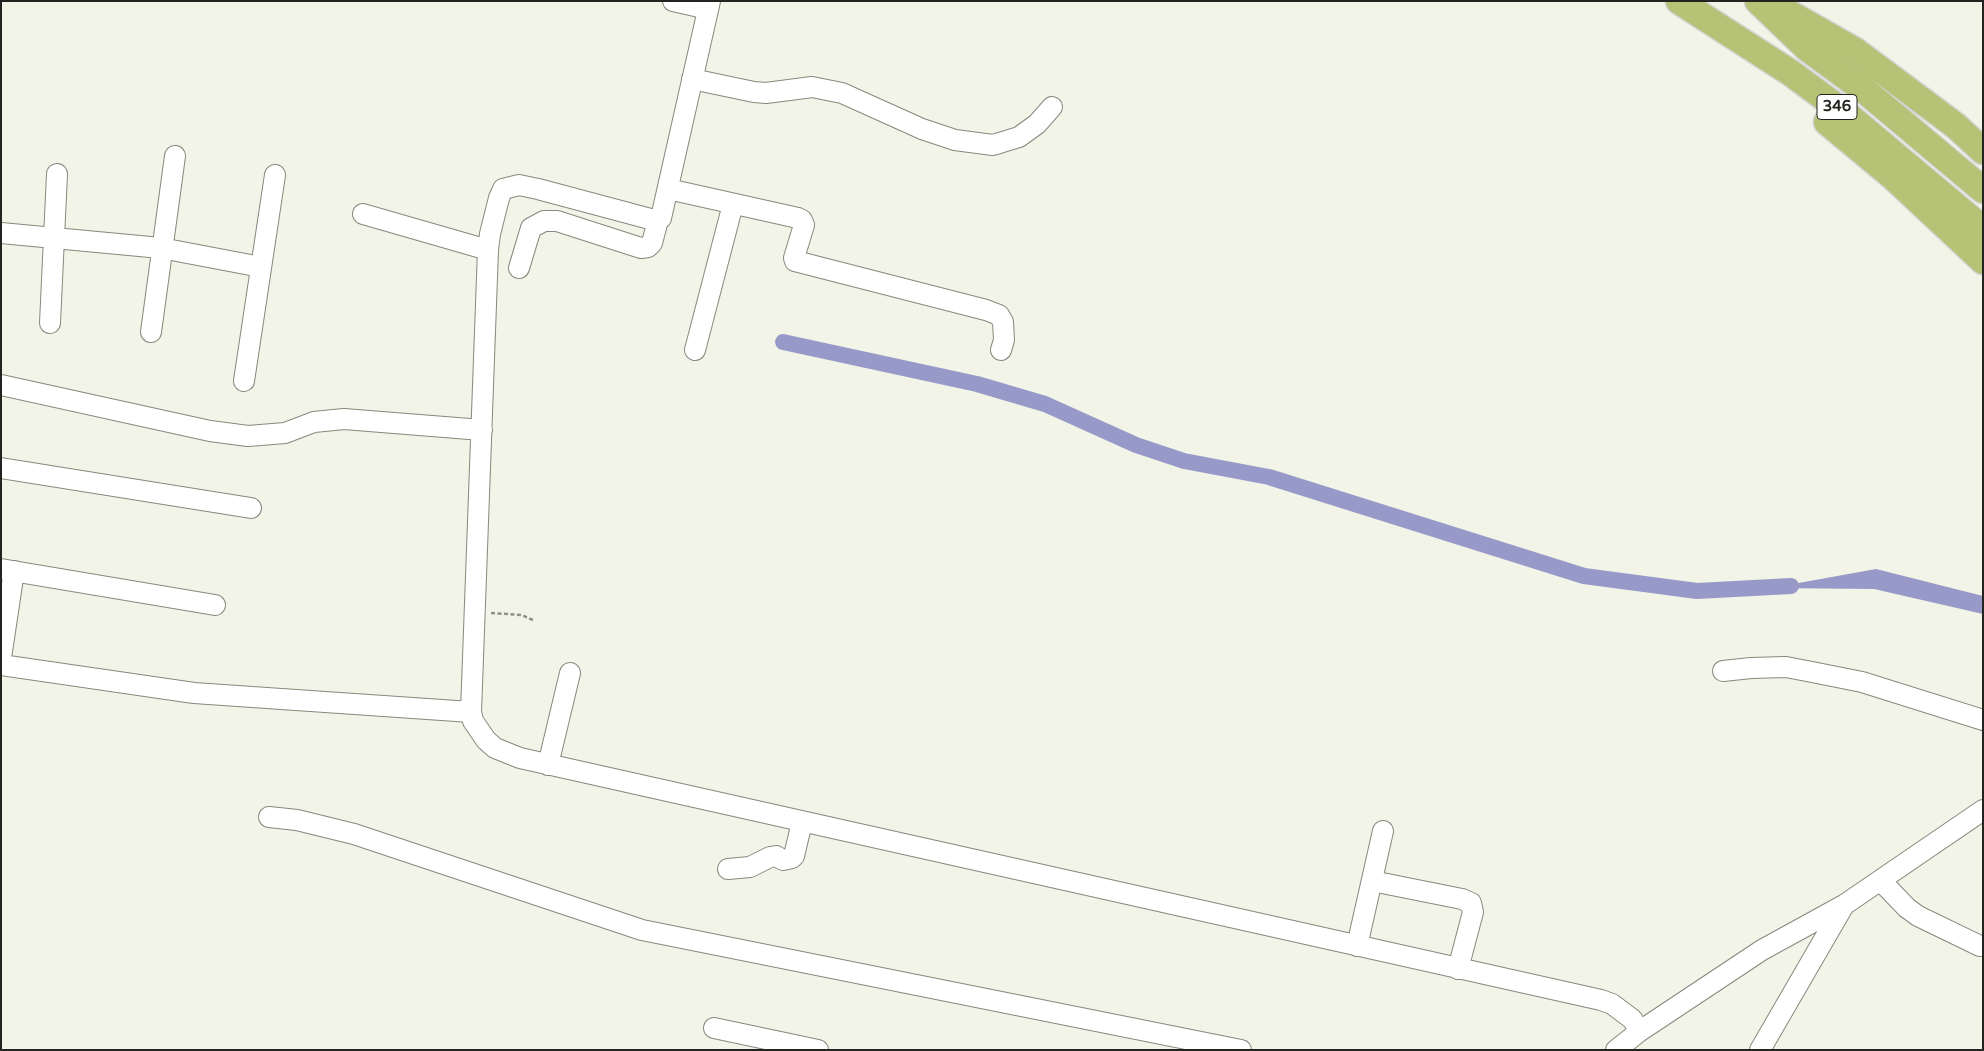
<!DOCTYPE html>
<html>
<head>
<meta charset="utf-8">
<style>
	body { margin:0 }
	#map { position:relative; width:1984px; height:1051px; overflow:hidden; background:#f1f4e6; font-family:"Varela Round",sans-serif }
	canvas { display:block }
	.frame { position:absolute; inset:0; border:2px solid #23241f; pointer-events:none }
</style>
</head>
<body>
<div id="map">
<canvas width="1984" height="1051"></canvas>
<div class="frame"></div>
</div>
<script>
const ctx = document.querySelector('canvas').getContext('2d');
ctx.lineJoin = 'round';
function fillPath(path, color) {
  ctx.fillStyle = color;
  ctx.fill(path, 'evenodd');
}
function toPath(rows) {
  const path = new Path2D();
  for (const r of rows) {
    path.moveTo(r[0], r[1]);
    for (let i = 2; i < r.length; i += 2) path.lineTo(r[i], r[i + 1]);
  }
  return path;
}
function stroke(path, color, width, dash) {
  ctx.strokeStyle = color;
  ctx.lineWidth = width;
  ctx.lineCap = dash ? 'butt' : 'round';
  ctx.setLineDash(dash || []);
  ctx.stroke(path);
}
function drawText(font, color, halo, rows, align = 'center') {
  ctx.font = font + ' "Varela Round",sans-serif';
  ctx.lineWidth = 4.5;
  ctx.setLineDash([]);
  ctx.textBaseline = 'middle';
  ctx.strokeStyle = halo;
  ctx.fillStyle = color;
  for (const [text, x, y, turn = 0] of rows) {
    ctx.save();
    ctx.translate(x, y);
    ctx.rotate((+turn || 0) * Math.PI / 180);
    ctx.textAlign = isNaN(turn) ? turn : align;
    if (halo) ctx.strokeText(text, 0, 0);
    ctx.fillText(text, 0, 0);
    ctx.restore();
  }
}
fillPath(toPath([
	[1876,569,1983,596,1983,614,1874,589,1771,588]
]), '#9799c9');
stroke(toPath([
	[783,342,977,384,1045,404,1136,445,1184,461,1269,477,1584,576,1697,591,1791,586]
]), '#9799c9', 16);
const minor = toPath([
	[673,1,708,9],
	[710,1,661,218,654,220,538,189,519,185,503,189,499,198,490,234,488,250,471,712,473,721,486,740,495,748,520,758,1601,1000,1612,1004,1632,1019,1640,1031],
	[692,79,754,92,766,93,812,87,842,93,922,129,955,140,993,145,1019,137,1037,124,1052,107],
	[668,189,798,218,802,220,804,225,794,258,795,261,986,310,999,315,1003,322,1004,340,1001,350],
	[363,214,488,250],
	[1,233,161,248,261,267],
	[519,268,531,228,544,221,557,221,641,248,648,247,652,243,658,220],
	[50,323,57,174],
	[151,332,175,156],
	[695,350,733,204],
	[244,381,275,175],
	[1,385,210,431,248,436,285,433,314,422,344,419,482,430],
	[1,468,251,508],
	[1,569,215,605],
	[1,658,14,571],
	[1,665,194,693,471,712],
	[1723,671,1751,668,1786,667,1812,672,1862,682,1983,720],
	[548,765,570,673],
	[269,817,297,820,354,834,642,930,1241,1050],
	[728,869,750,867,770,857,776,856,783,860,792,858,794,856,802,822],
	[1372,881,1462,899,1471,903,1473,912,1458,969],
	[1881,881,1907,908,1918,916,1980,946],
	[1357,946,1383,831],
	[714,1028,818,1050],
	[1616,1050,1640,1031,1762,950,1844,905,1983,810],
	[1760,1050,1844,905]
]);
const major = toPath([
	[1679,1,1791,73,1845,113,1983,229],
	[1758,1,1807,48,1864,90,1983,190],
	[1780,8,1854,50,1956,126,1983,151],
	[1827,122,1892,176,1983,261]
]);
stroke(minor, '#86897c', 22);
stroke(major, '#d3d3d2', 29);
stroke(toPath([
	[491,613,522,615,535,621]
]), '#8f9188', 2.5, [4, 2.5]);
stroke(minor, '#fff', 20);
stroke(major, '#b6c275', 26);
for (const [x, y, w] of [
	[1837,107,40]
]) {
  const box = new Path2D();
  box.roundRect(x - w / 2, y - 12.5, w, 25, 4);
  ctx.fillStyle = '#fff';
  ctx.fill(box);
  stroke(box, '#23241f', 1);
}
drawText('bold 15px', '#23241f', null, [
	["346",1837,107]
]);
</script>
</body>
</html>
